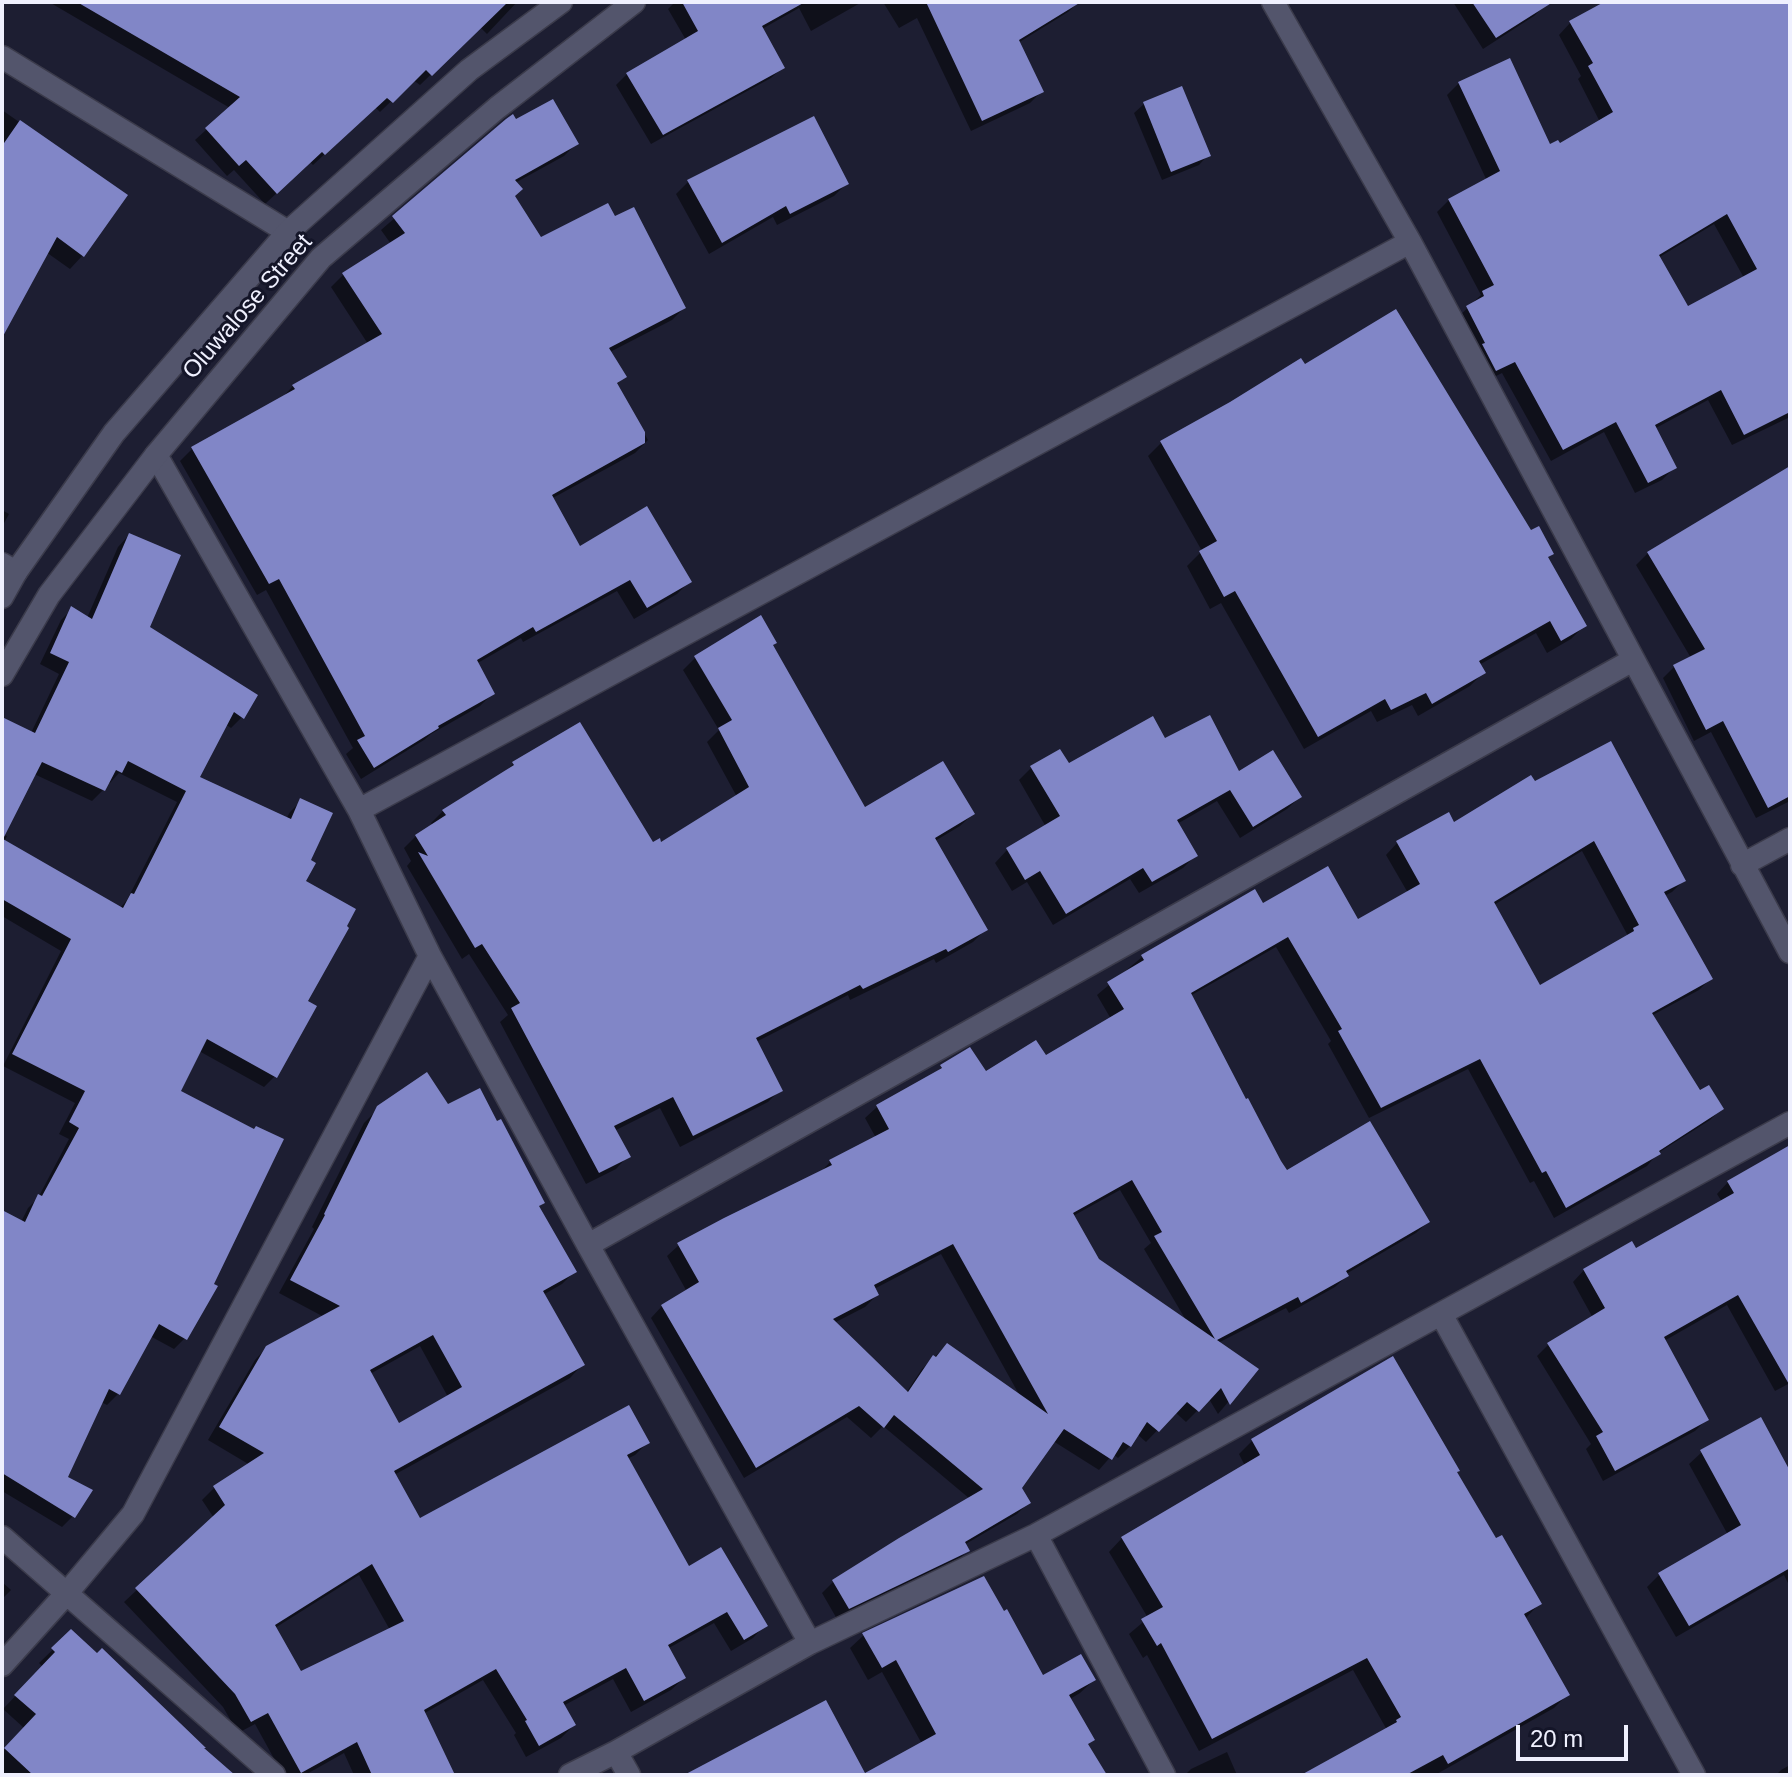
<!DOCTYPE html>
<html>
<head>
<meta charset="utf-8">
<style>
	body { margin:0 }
	#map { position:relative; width:1792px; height:1777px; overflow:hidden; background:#1d1e32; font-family:Helvetica,sans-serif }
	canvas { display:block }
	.frame { position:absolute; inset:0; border:4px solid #eff0fe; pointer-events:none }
	.scale { position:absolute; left:1516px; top:1725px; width:112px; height:36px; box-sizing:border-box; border:4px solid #eff0fe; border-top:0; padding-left:10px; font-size:24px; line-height:28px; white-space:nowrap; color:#eff0fe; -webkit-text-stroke:6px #141528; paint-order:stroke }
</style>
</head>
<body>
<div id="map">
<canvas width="1792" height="1777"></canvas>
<div class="frame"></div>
<div class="scale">20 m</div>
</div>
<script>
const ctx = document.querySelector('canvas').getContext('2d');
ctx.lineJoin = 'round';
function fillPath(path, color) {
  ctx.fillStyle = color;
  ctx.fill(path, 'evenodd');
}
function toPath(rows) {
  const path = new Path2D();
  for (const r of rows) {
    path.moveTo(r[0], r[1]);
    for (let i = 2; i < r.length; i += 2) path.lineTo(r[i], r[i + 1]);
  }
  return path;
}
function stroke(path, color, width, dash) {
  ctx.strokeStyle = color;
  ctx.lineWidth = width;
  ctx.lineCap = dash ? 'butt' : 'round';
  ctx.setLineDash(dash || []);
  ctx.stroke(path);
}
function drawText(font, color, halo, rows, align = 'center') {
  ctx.font = font + ' Helvetica,sans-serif';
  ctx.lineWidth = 6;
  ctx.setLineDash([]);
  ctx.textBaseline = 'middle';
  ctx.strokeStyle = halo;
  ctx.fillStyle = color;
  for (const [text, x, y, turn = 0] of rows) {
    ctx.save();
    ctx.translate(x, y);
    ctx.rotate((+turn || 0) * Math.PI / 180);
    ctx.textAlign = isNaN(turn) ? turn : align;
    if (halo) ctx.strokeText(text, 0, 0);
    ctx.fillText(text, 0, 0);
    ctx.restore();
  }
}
fillPath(toPath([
	[49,2,517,2,487,34,480,27,420,85,413,80,380,112,375,107,313,165,310,162,265,204,234,170,227,176,195,140,230,108],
	[675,2,862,2,811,31,799,8,762,29,783,67,771,78,651,144,616,85,627,74,686,40,668,9],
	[883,2,1079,2,1068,12,1018,43,1041,92,1030,103,971,131,917,18,899,28],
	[1453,2,1545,2,1546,4,1534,16,1483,49],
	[1609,2,1788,2,1790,6,1790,417,1732,445,1708,400,1654,429,1674,468,1662,480,1635,493,1604,432,1551,461,1502,373,1484,382,1455,320,1481,295,1437,212,1449,200,1487,181,1447,95,1459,83,1549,147,1559,145,1600,122,1578,79,1581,76,1559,35,1570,23],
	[1714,224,1744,278,1688,309,1658,258],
	[1144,104,1208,155,1199,165,1162,180,1134,113],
	[2,110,125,196,83,255,70,269,46,252,2,324],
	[813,119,846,184,834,196,777,225,773,217,709,254,676,194,688,182],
	[507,120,576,144,564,156,515,183,513,196,540,240,684,308,672,320,610,352,625,376,616,385,648,440,635,453,551,499,579,549,689,582,677,594,634,619,617,591,523,642,521,638,476,664,493,693,480,706,431,734,424,740,361,779,346,754,353,748,266,590,257,595,180,461,193,448,281,399,293,386,368,344,331,287,344,274,391,244,381,230],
	[1304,367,1546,558,1584,626,1571,639,1547,653,1536,633,1479,665,1483,673,1470,686,1418,716,1412,705,1377,722,1371,711,1304,749,1221,603,1210,609,1187,566,1202,551,1148,456,1161,443],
	[1790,469,1790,801,1756,818,1711,732,1694,741,1663,678,1675,666,1691,658,1636,565,1648,553],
	[2,510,9,514,2,527],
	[129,535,147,628,242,717,231,728,225,724,198,777,286,819,290,812,301,801,308,861,304,882,305,1002,275,1076,264,1087,199,1051,178,1092,185,1338,174,1349,150,1336,118,1394,107,1405,101,1402,66,1478,73,1516,62,1527,2,1491,2,1212,21,1222,28,1208,38,1198,69,1139,59,1134,75,1103,3,1066,61,951,2,916,2,728,31,733,59,674,40,664,61,620,72,609,87,618,118,547],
	[119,773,177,802,127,900,120,908,4,842,7,836,3,835,34,774,92,801,103,790,107,782,110,783],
	[771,646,865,810,973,814,960,826,935,841,985,930,973,942,936,963,934,959,850,1000,848,995,756,1042,780,1090,768,1102,680,1147,660,1108,614,1131,628,1156,616,1169,586,1184,500,1022,508,1015,469,954,462,959,407,866,411,861,404,848,416,836,433,826,431,823,443,811,503,774,513,764,652,845,660,844,737,797,707,742,719,730,683,670,695,658],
	[1165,740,1238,773,1300,797,1287,809,1240,838,1217,801,1177,824,1195,856,1183,868,1139,893,1130,879,1053,925,1027,882,1012,891,995,863,1007,850,1046,827,1019,780,1031,768,1060,751,1068,766],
	[1534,783,1684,880,1672,892,1664,896,1710,979,1699,990,1651,1016,1700,1093,1721,1109,1710,1120,1658,1153,1647,1166,1554,1218,1534,1181,1530,1183,1468,1069,1369,1118,1328,1044,1331,1041,1276,947,1190,996,1246,1102,1287,1173,1428,1222,1416,1233,1346,1274,1347,1276,1335,1287,1289,1313,1286,1308,1218,1343,1256,1369,1218,1414,1209,1399,1186,1422,1175,1412,1146,1442,1137,1434,1130,1446,1118,1458,1113,1454,1099,1470,1053,1441,1019,1488,1028,1503,1017,1514,964,1545,967,1551,956,1562,837,1619,822,1593,833,1582,970,1499,883,1426,871,1438,847,1417,744,1478,651,1318,662,1306,686,1290,667,1256,679,1245,819,1174,830,1162,876,1138,865,1118,877,1107,933,1075,942,1067,985,1074,1045,1058,1111,1019,1097,995,1142,957,1263,906,1358,921,1408,893,1386,855,1397,843,1453,824],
	[1582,851,1628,936,1539,988,1494,905],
	[1120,1190,1151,1243,1144,1249,1187,1322,1098,1260,1073,1216],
	[941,1254,1021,1398,947,1345,922,1369,906,1393,834,1323,865,1307,877,1295,874,1289],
	[448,1107,543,1202,537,1208,574,1272,562,1284,543,1295,582,1365,570,1378,394,1475,419,1521,647,1443,635,1455,627,1459,688,1569,765,1625,753,1638,731,1651,714,1623,667,1649,684,1678,671,1690,631,1712,613,1679,563,1706,574,1725,561,1738,526,1757,514,1735,516,1733,483,1680,423,1714,442,1775,354,1775,344,1753,305,1775,283,1775,255,1724,238,1733,223,1707,124,1602,214,1518,202,1500,215,1487,250,1465,208,1440,255,1360,268,1346,324,1317,279,1293,314,1229,312,1227,364,1123,378,1109],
	[420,1346,448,1397,398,1426,370,1374],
	[359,1575,390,1630,300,1674,275,1628],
	[1790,1148,1790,1383,1775,1391,1727,1305,1664,1341,1706,1420,1695,1431,1603,1481,1586,1449,1591,1444,1537,1356,1549,1344,1593,1318,1573,1282,1584,1270,1635,1250,1722,1202,1717,1194,1728,1182],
	[1392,1359,1495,1541,1539,1604,1525,1619,1568,1694,1554,1708,1435,1775,1305,1775,1387,1730,1353,1670,1199,1751,1147,1655,1143,1658,1129,1634,1148,1618,1109,1552,1122,1538,1245,1466,1239,1454,1252,1441],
	[1702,1452,1790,1475,1790,1587,1784,1575,1676,1637,1647,1587,1660,1574,1728,1535,1689,1464],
	[2,1582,11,1590,2,1599],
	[71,1632,230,1775,2,1775,2,1752,24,1728,3,1709,43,1667,39,1663],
	[864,1635,1042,1678,1094,1680,1080,1693,1070,1699,1086,1746,1105,1775,700,1775,864,1775,922,1744,882,1672,868,1680,850,1648],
	[1227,1752,1237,1775,1188,1775,1187,1773,1191,1769],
	[1790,1765,1790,1775,1776,1775,1781,1770]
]), '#0007');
fillPath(toPath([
	[77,2,508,2,432,76,426,70,393,103,387,98,325,155,322,152,277,194,246,160,239,166,205,128,240,97],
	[682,2,805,2,762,26,785,68,663,135,626,73,698,31],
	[926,2,1081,2,1019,40,1044,92,982,121],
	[1472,2,1553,2,1496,38],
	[1604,2,1790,2,1790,412,1744,435,1721,390,1655,425,1677,468,1648,483,1616,422,1563,450,1515,362,1496,371,1482,344,1485,343,1466,306,1484,296,1482,291,1494,285,1448,199,1500,171,1458,82,1510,58,1550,144,1558,140,1560,143,1613,112,1588,66,1593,63,1569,21],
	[1727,214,1757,269,1688,306,1659,255],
	[1182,86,1211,156,1171,172,1143,102],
	[553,99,579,144,515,180,523,189,515,196,541,237,608,203,615,216,634,207,686,308,609,348,627,377,617,383,645,432,645,443,552,495,580,546,647,506,692,582,647,608,630,580,536,632,533,627,477,660,495,694,438,726,439,728,374,768,357,740,365,736,279,579,269,584,191,447,295,389,292,385,382,334,342,273,405,233,392,216,506,119,513,114,516,119],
	[814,116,849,184,790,214,786,206,722,243,687,180],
	[20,120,128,195,84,257,57,237,2,338,2,146],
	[1396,309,1531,530,1539,526,1554,554,1548,557,1587,626,1561,641,1550,621,1479,661,1486,673,1432,704,1426,693,1391,710,1385,699,1318,737,1235,591,1224,597,1199,551,1217,541,1160,441,1230,402,1301,358,1305,364],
	[1790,466,1790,796,1768,808,1723,721,1706,730,1673,665,1705,649,1647,552],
	[129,533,181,555,150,627,258,695,244,719,234,712,200,777,291,819,300,798,333,813,311,860,316,863,306,881,356,909,347,926,349,928,308,1001,317,1006,277,1078,207,1039,181,1091,254,1129,256,1126,284,1139,214,1284,218,1286,187,1340,159,1324,120,1395,109,1389,68,1477,93,1490,75,1518,2,1473,2,1210,25,1222,38,1194,42,1196,79,1128,69,1122,85,1091,12,1054,71,939,2,899,2,717,35,733,69,662,50,653,71,606,92,619],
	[128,761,186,791,134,894,131,893,123,908,3,839,42,762,105,791,116,770,122,773],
	[761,615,777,643,773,645,865,807,943,761,975,814,935,838,988,930,948,952,946,949,863,989,860,985,756,1038,783,1091,693,1136,673,1097,614,1126,631,1157,599,1173,511,1008,520,1003,482,944,475,948,418,852,428,856,415,835,446,815,442,810,514,765,512,762,580,722,653,842,660,838,661,842,749,787,718,728,732,720,694,656],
	[1210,715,1239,771,1273,750,1302,797,1253,827,1230,790,1177,820,1198,856,1152,882,1143,868,1066,914,1040,871,1025,880,1006,848,1060,816,1030,766,1060,749,1069,763,1153,716,1165,738],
	[1611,741,1686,881,1664,892,1713,979,1652,1013,1700,1090,1709,1085,1724,1109,1659,1151,1661,1154,1566,1208,1546,1171,1542,1173,1480,1059,1381,1108,1338,1031,1342,1029,1288,937,1191,993,1246,1099,1248,1098,1281,1161,1287,1170,1370,1121,1430,1222,1346,1271,1349,1276,1301,1303,1298,1297,1217,1340,1259,1369,1230,1405,1221,1388,1199,1412,1187,1402,1159,1432,1147,1422,1131,1447,1123,1442,1112,1460,1064,1429,1022,1488,1031,1503,965,1542,970,1551,849,1609,832,1580,899,1538,983,1489,894,1415,884,1428,859,1406,756,1468,661,1305,699,1282,677,1243,724,1218,832,1165,829,1160,889,1129,876,1105,942,1068,940,1065,970,1047,986,1071,1036,1040,1046,1055,1124,1009,1107,982,1144,960,1141,955,1255,889,1263,903,1328,866,1358,919,1420,884,1396,841,1449,812,1454,822,1531,775,1535,781],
	[1594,841,1639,925,1633,928,1634,931,1540,985,1494,902],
	[1132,1180,1162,1232,1154,1236,1215,1339,1099,1259,1073,1213],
	[953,1244,1048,1414,947,1343,936,1357,933,1355,908,1392,833,1319,879,1295,874,1285],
	[427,1072,448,1104,480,1088,497,1121,501,1119,545,1203,539,1206,577,1272,543,1291,585,1365,394,1471,420,1518,629,1405,650,1443,627,1455,689,1566,721,1547,768,1626,744,1640,727,1612,668,1645,686,1678,644,1701,626,1668,563,1702,576,1725,539,1746,525,1721,527,1720,496,1669,424,1710,455,1775,372,1775,357,1742,301,1773,268,1713,251,1722,235,1694,135,1588,225,1505,213,1486,264,1453,219,1427,266,1346,340,1306,290,1280,325,1215,324,1214,377,1106],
	[433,1335,462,1387,399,1423,370,1370],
	[372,1564,404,1621,301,1671,275,1625],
	[1790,1145,1790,1386,1738,1295,1664,1337,1709,1420,1615,1471,1596,1436,1603,1432,1547,1343,1605,1308,1583,1269,1632,1241,1636,1248,1734,1193,1727,1181],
	[1393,1356,1460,1471,1457,1472,1496,1538,1502,1535,1542,1604,1524,1614,1570,1695,1448,1764,1443,1755,1406,1775,1301,1775,1397,1722,1396,1720,1401,1717,1367,1658,1212,1739,1161,1643,1157,1646,1141,1619,1163,1607,1121,1537,1260,1455,1251,1439],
	[1761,1417,1790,1471,1790,1568,1689,1626,1658,1573,1741,1525,1700,1450],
	[984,1576,1004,1611,1007,1609,1043,1675,1081,1654,1096,1680,1069,1695,1095,1740,1088,1744,1107,1775,684,1775,826,1700,865,1773,936,1734,896,1660,882,1668,862,1633],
	[71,1629,97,1653,102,1648,206,1748,204,1748,235,1775,33,1775,4,1748,36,1714,14,1695,55,1652,51,1648]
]), '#8186c7');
const minor = toPath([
	[1273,2,1410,242,1790,952],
	[2,57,288,232],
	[156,455,359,810,430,956,588,1245,810,1643],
	[2,564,16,572],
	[359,810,1410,242],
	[1742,865,1790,839],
	[588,1245,1633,660],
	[1441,1314,1694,1775],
	[1036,1535,1164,1775],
	[2,1537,274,1775],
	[2,1665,67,1593,133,1514,430,956],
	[616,1752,629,1775],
	[570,1775,616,1752,810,1643,1036,1535,1790,1123]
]);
const tertiary = toPath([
	[2,597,16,572,114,433,288,232,469,70,561,2],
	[2,675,49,595,156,455,321,258,497,108,634,2]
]);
stroke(minor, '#3b3b4b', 25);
stroke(tertiary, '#3b3b4b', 25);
stroke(minor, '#53556c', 22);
stroke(tertiary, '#53556c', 22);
drawText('24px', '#eff0fe', '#141528', [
	["Oluwalose Street",248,307,-49]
]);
</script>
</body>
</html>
